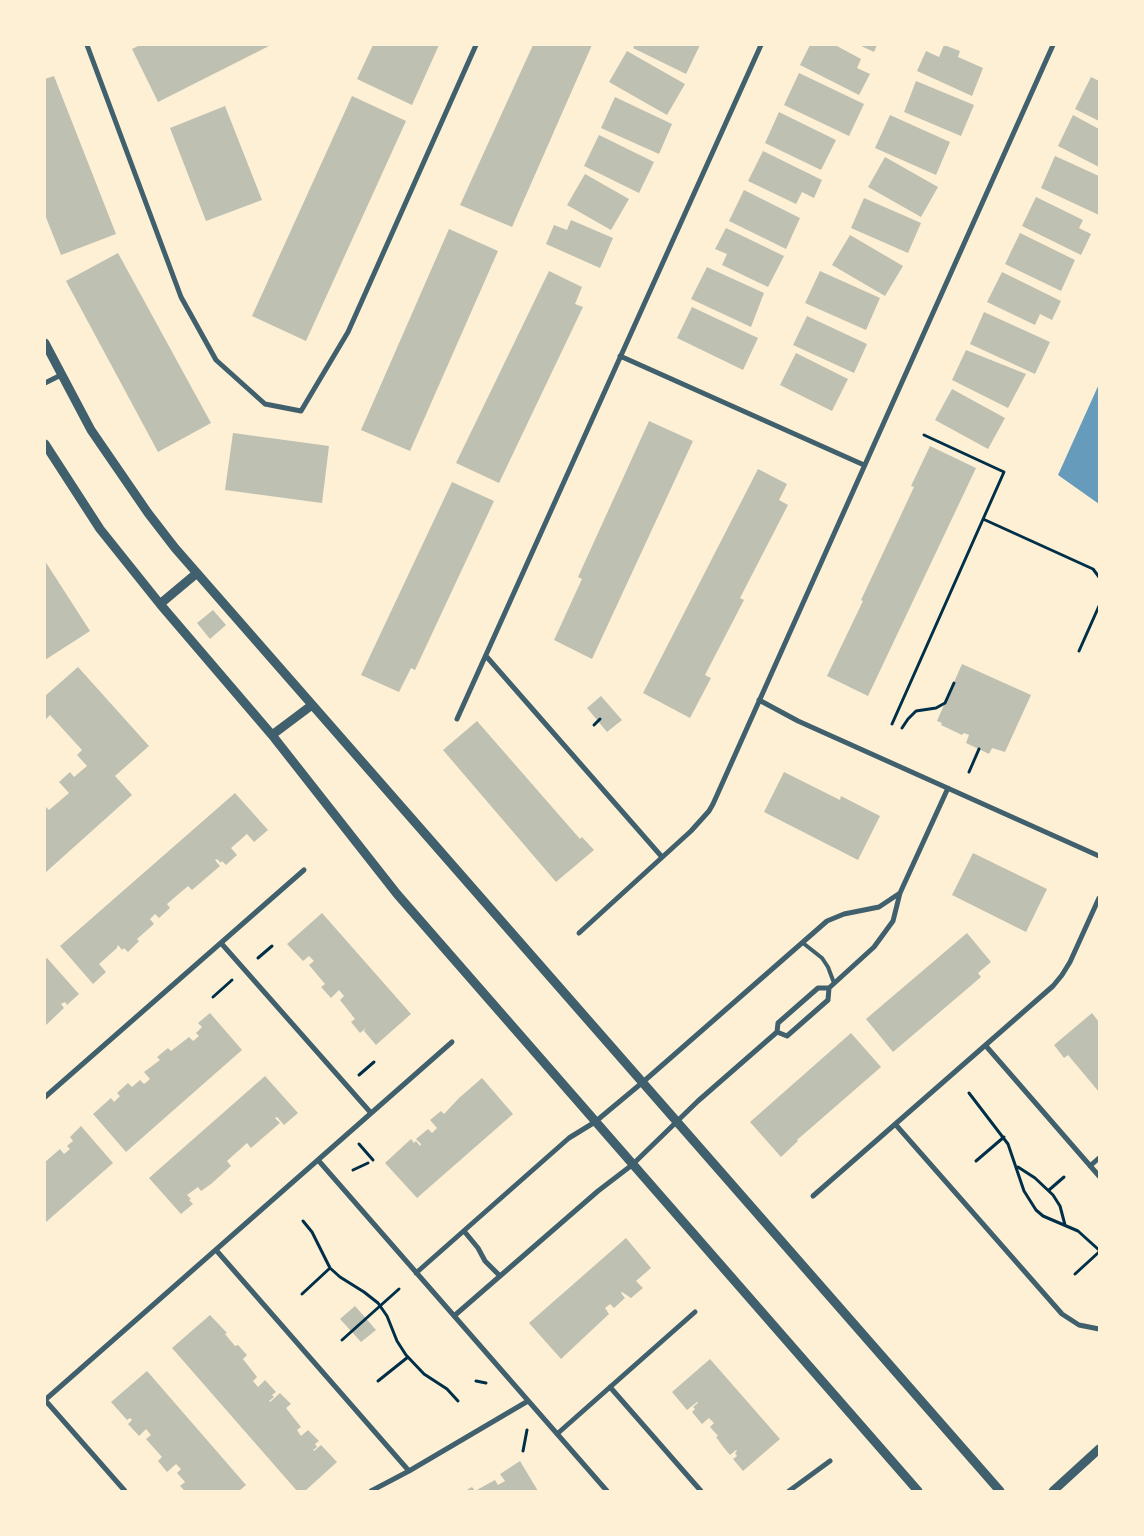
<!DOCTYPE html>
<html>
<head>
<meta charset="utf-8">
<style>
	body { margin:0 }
	#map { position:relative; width:1144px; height:1536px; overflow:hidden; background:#fdf0d5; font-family:"DejaVu Sans",sans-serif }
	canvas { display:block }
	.frame { position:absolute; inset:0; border:46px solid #fdf0d5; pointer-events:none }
</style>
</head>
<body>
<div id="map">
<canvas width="1144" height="1536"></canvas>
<div class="frame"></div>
</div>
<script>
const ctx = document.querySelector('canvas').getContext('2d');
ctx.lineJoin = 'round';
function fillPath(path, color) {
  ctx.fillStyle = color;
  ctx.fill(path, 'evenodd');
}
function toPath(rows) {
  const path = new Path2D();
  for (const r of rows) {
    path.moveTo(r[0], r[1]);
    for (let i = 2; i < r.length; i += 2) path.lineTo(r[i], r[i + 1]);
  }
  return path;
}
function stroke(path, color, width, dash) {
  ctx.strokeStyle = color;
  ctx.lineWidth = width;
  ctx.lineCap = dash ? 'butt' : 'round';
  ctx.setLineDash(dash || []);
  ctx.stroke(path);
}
fillPath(toPath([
	[1099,384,1099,504,1058,475]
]), '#669bbc');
fillPath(toPath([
	[140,45,271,45,158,102,132,49],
	[373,45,439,45,412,105,357,79],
	[533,45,592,45,512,227,460,205],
	[635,45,700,45,686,74,633,48],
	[810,45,835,45,861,59,857,68,870,74,859,95,800,65],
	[859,45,877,45,874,52],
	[944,45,960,51,958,57,983,68,972,96,917,71,926,51,939,57],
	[627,51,685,84,667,115,609,82],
	[799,73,864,104,849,136,784,105],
	[54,76,116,234,61,255,45,215,45,79],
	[1091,77,1099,81,1099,121,1075,109],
	[916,81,974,105,961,136,904,112],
	[352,96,406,121,306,341,252,316],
	[615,97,672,124,659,154,601,128],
	[225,106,262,200,206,221,170,128],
	[779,112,836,140,821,170,765,143],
	[890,115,950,142,936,175,875,148],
	[1073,115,1099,129,1099,167,1058,146],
	[599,135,654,162,639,193,584,166],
	[763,151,822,180,814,198,802,192,796,204,748,181],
	[1055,156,1099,176,1099,215,1041,188],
	[885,157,938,187,921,217,868,187],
	[585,174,629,199,611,230,567,205],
	[744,190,800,218,786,249,729,221],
	[1036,197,1083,220,1079,228,1091,234,1081,255,1022,226],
	[864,198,921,223,908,253,851,228],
	[571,220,613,238,600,268,546,244,554,225,567,230],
	[726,228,784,256,768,287,722,265,727,254,715,249],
	[449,229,498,251,410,451,361,430],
	[1020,233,1075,260,1061,291,1005,264],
	[850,235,903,266,885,296,832,265],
	[118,253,211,423,158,452,66,281],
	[707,267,764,293,751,327,691,299],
	[549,271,582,287,575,304,583,307,499,483,456,463],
	[820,271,880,298,866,330,805,303],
	[1002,272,1061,301,1052,320,1040,314,1035,325,987,302],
	[692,307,758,338,743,370,677,338],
	[984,312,1050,342,1035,374,970,344],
	[807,316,867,344,854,373,793,345],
	[966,350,1026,374,1008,408,952,380],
	[796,353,848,379,832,411,780,385],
	[952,389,1005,418,988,449,935,420],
	[649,421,693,441,592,659,554,640,582,579,578,577],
	[233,433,329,446,322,503,225,490],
	[930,446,976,468,868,696,827,676,863,601,861,600,914,487,911,486],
	[758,469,787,484,779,500,788,505,740,598,744,600,705,675,711,678,690,718,643,693],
	[452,482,494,501,415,670,411,668,399,692,361,675],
	[45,561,90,631,45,660],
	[213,610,226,625,210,639,197,623],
	[962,664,1031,695,1005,752,992,748,989,754,966,743,969,735,964,733,962,735,941,725,942,723,937,721],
	[78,667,149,746,115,776,132,795,45,873,45,806,49,810,69,793,59,782,70,772,74,777,87,766,77,755,82,750,50,715,45,720,45,696],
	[601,696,622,720,607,732,587,708],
	[477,721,580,839,582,837,594,850,556,882,443,750],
	[784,772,840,800,841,796,880,816,858,860,764,812],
	[235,793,268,830,254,842,247,834,231,848,237,855,226,865,222,861,221,863,217,859,215,860,220,866,192,890,188,886,167,904,170,908,159,918,155,914,150,919,154,924,137,939,139,941,128,952,124,948,122,950,118,945,117,947,117,948,99,964,106,972,93,984,60,946],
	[973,853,1047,889,1026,932,952,895],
	[322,913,411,1014,376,1045,364,1031,366,1028,360,1033,351,1022,355,1019,340,1000,344,996,339,990,331,998,321,987,325,984,309,965,314,961,309,956,303,961,287,944],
	[967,933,991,962,978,973,981,977,893,1052,866,1019],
	[47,958,79,994,67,1005,65,1002,61,1004,64,1008,45,1026,45,959],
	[210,1013,242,1050,126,1152,93,1114,111,1098,114,1102,120,1096,117,1093,128,1083,132,1087,140,1080,144,1084,150,1079,144,1072,160,1060,157,1057,168,1048,171,1051,189,1037,193,1041,199,1036,196,1033,202,1027,198,1023],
	[1092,1013,1099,1022,1099,1092,1068,1055,1064,1058,1054,1045],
	[851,1033,881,1067,797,1140,798,1141,781,1157,750,1122],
	[265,1076,298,1113,284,1125,277,1117,275,1118,280,1123,251,1148,247,1143,227,1161,231,1166,211,1184,201,1191,198,1187,187,1195,191,1199,189,1200,193,1204,181,1214,149,1178],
	[482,1078,513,1114,417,1198,385,1163,411,1139,414,1143,416,1141,420,1146,421,1144,416,1139,428,1129,432,1133,437,1128,430,1120,441,1111,444,1114,459,1098],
	[81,1126,113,1163,45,1223,45,1162,60,1149,64,1154,70,1149,67,1146,73,1141,70,1137],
	[626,1238,651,1268,636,1281,643,1288,631,1298,622,1292,621,1293,625,1298,614,1308,610,1304,605,1308,609,1314,561,1359,529,1323],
	[355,1306,376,1330,361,1342,340,1319],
	[210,1315,227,1333,225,1334,235,1346,238,1345,247,1355,243,1359,257,1377,253,1381,258,1387,265,1380,276,1392,272,1395,274,1397,269,1401,270,1402,280,1393,291,1404,286,1408,301,1427,297,1430,301,1436,308,1430,319,1441,315,1444,317,1447,313,1450,314,1451,321,1445,337,1462,305,1491,297,1491,172,1348],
	[710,1359,780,1439,743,1471,733,1459,737,1456,735,1453,737,1451,736,1450,730,1455,724,1448,716,1437,718,1436,710,1427,714,1423,709,1418,702,1424,692,1412,695,1409,693,1407,698,1403,697,1402,687,1410,672,1392],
	[147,1371,246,1485,239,1491,185,1491,180,1486,185,1482,177,1473,181,1469,176,1464,167,1472,158,1461,162,1457,146,1439,151,1435,146,1429,139,1436,128,1424,132,1420,130,1418,127,1420,111,1402],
	[520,1461,538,1491,465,1491,472,1487,475,1491,495,1480,498,1485,505,1481,500,1474]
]), '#bec0b2');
stroke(toPath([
	[983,519,1093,569,1099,577],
	[1079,651,1099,606],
	[892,724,1004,472,924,435],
	[594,725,600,719],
	[902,728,908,719,916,711,936,708,945,703,954,683],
	[969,772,979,749],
	[258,958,272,946],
	[213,997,232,980],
	[359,1075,374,1062],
	[969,1093,1008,1144,1024,1191,1036,1210,1043,1216,1078,1231,1099,1250],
	[359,1144,373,1160],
	[976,1161,1004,1137],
	[1018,1167,1035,1178,1053,1195,1060,1206,1065,1225],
	[353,1170,368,1163],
	[1049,1190,1064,1177],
	[303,1221,312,1232,330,1268,340,1277,364,1292,378,1303,387,1316,397,1341,406,1355,424,1374,447,1389,458,1401],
	[1075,1274,1099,1252],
	[302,1294,330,1268],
	[342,1340,399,1289],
	[378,1381,408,1357],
	[476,1381,486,1383],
	[523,1451,527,1430]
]), '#003049', 3);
stroke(toPath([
	[803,943,822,958,828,967,834,983]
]), '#3f606c', 4);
stroke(toPath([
	[87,45,181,297,216,360,265,404,301,411,348,332,476,45],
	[620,356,864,465],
	[45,383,61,375],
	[486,656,662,857],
	[759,700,798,721,1099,856],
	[457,719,761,45],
	[579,933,691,831,709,811,713,804,1053,45],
	[221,943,371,1113],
	[777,1032,787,1036,828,1000,829,988],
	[986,1046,1099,1176],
	[45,1097,304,870],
	[896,1125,1062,1314,1079,1325,1099,1329],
	[318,1160,607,1491],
	[1090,1166,1099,1158],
	[813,1196,1053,986,1062,975,1070,962,1099,898],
	[464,1231,478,1248,485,1261,500,1276],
	[216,1250,409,1471],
	[416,1273,569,1138,595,1122,643,1082,827,921,844,914,879,907,900,893],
	[454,1316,598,1191,632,1165,698,1101,777,1032,778,1023,818,988,829,988,874,947,893,921,900,893,948,788],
	[610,1387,701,1491],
	[45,1400,452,1042],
	[45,1400,125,1491],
	[557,1434,695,1312],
	[371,1491,409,1471,528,1401],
	[789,1491,830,1461]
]), '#3f606c', 5);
stroke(toPath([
	[45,343,91,430,148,513,175,548,1000,1491],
	[45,444,100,529,160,604,272,735,397,894,918,1491],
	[160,604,197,573],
	[272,735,312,705],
	[1053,1491,1099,1449]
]), '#3f606c', 9);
</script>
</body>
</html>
